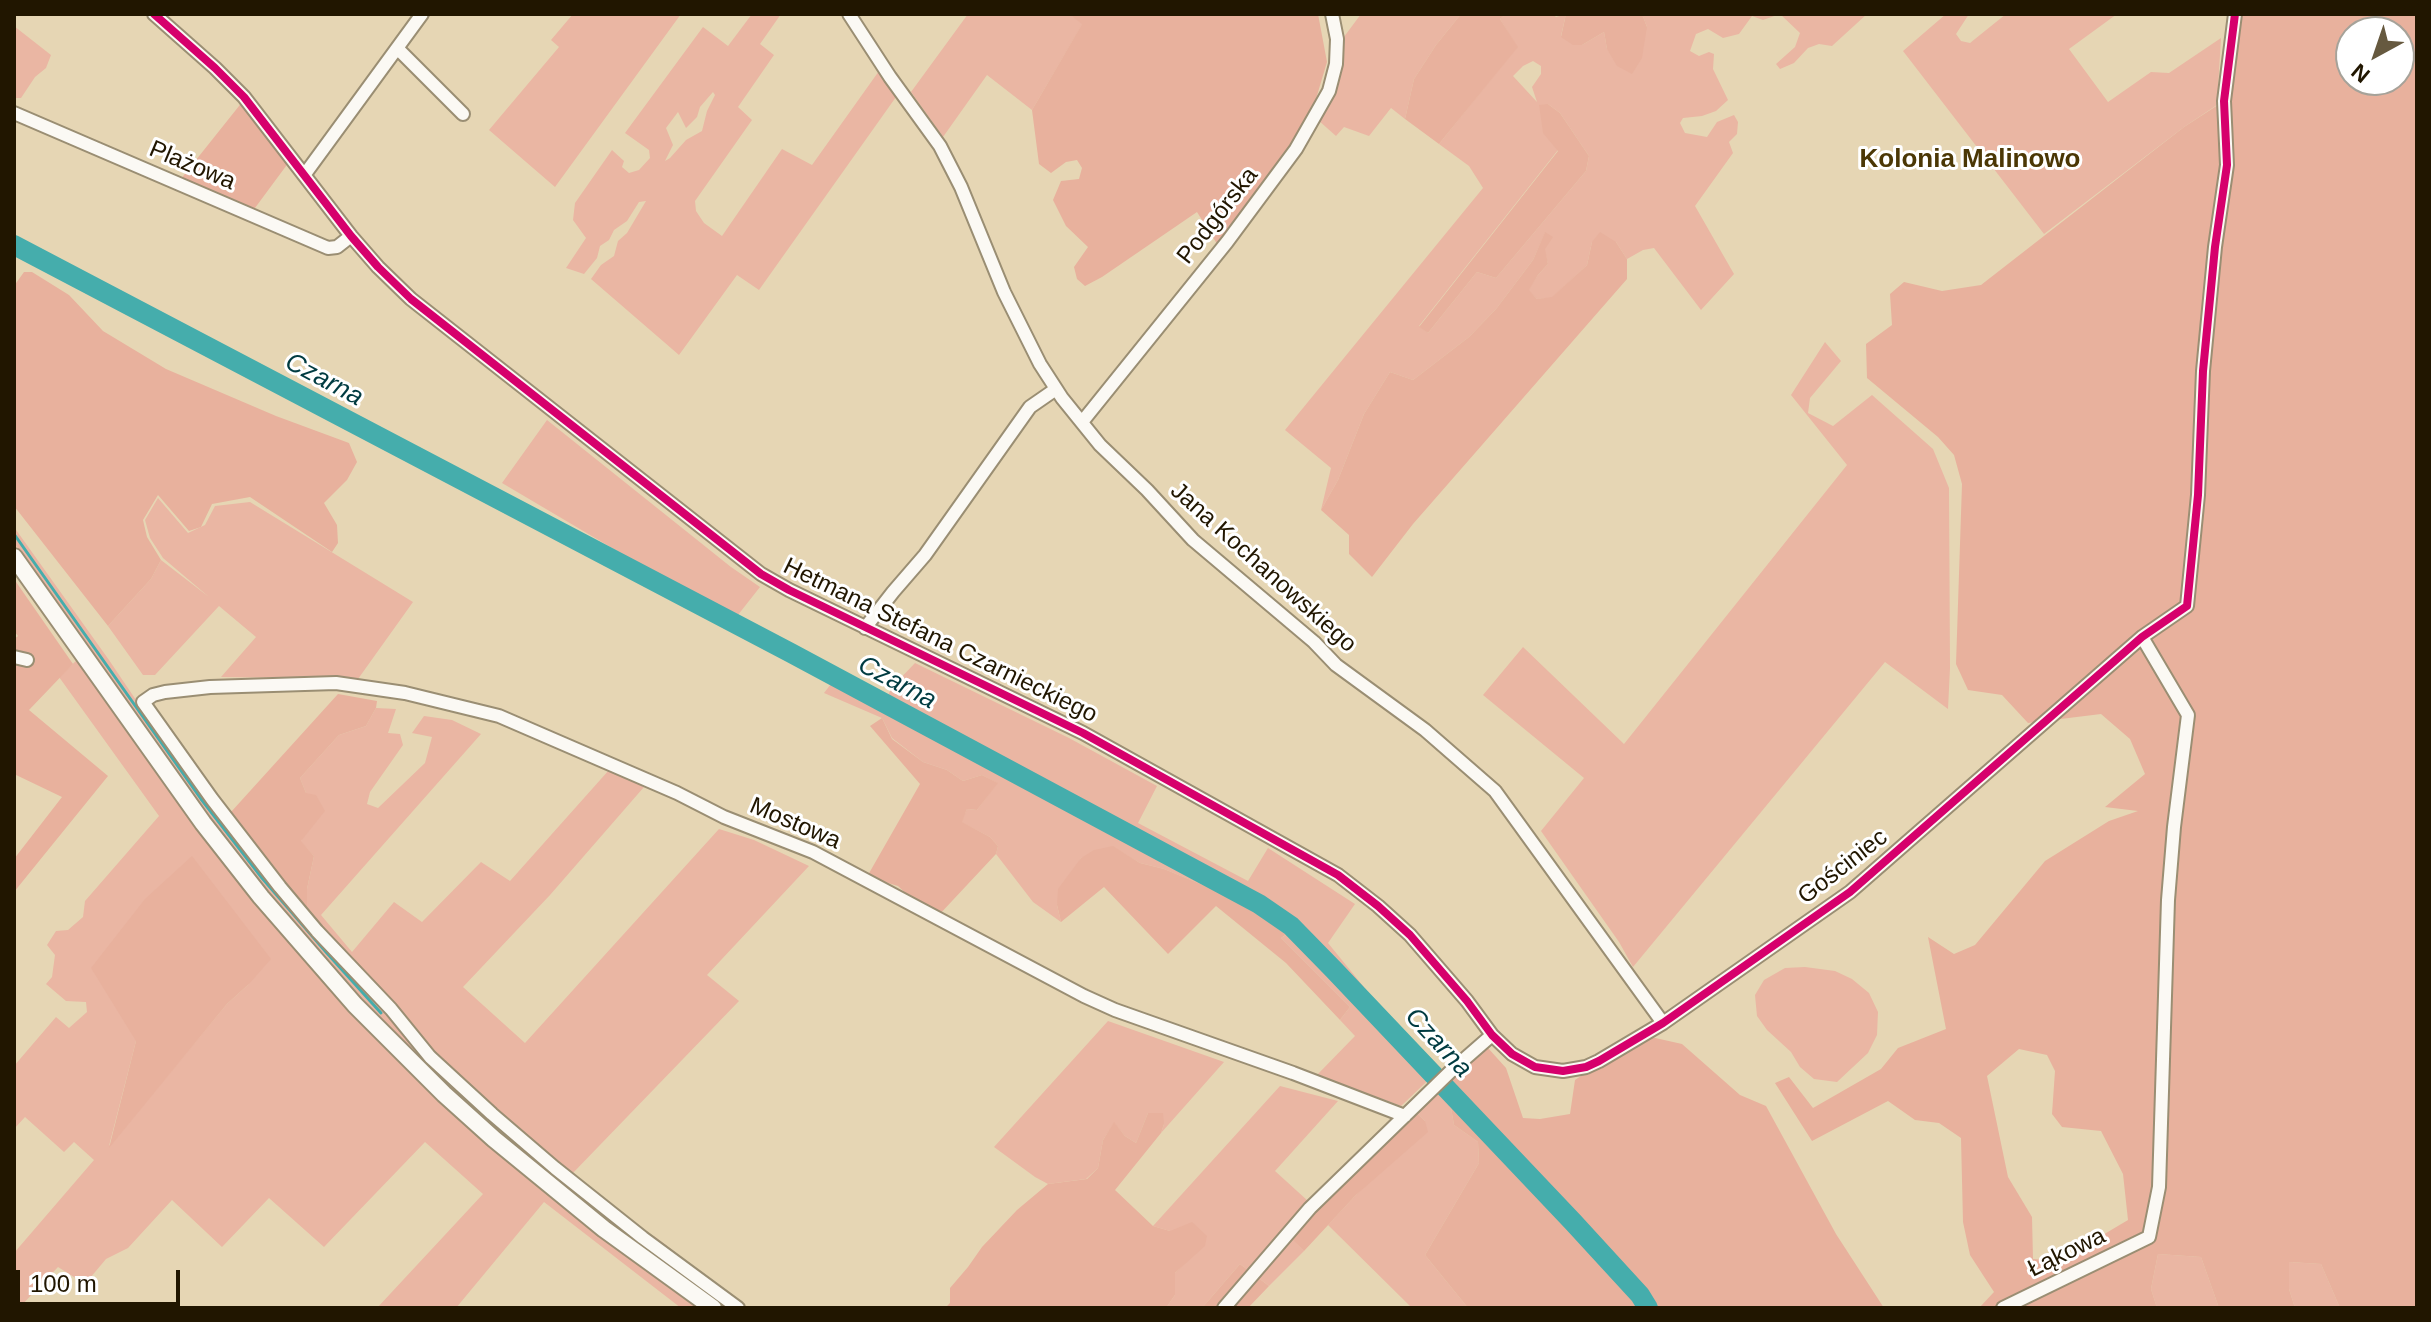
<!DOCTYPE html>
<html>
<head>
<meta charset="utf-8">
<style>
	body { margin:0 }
	#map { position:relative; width:2431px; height:1322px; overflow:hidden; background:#e6d6b4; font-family:Helvetica,sans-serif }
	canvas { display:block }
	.frame { position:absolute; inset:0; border:16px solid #211600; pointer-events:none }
	.north { position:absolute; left:2335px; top:16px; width:80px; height:80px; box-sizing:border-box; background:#fff; border:2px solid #a6a299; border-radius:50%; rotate:220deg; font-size:22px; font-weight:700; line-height:32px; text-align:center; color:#211600 }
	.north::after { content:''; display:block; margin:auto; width:28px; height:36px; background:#66593f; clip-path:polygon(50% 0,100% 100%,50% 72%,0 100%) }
	.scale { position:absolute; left:16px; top:1270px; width:164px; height:36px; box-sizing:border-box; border:4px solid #211600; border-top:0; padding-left:10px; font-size:24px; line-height:28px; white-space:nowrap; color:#211600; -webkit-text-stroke:6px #fff; paint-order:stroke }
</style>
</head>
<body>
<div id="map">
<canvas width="2431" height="1322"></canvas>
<div class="frame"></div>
<div class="north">N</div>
<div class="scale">100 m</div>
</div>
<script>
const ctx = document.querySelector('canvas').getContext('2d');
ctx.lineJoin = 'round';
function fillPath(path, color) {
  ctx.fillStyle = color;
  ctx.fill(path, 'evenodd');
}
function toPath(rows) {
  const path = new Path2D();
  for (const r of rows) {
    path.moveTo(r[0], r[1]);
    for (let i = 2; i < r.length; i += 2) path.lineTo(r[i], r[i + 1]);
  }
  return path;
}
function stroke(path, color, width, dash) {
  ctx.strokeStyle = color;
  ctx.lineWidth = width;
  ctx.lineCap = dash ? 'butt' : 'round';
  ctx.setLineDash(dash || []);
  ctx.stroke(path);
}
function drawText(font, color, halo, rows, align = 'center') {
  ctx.font = font + ' Helvetica,sans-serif';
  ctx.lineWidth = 6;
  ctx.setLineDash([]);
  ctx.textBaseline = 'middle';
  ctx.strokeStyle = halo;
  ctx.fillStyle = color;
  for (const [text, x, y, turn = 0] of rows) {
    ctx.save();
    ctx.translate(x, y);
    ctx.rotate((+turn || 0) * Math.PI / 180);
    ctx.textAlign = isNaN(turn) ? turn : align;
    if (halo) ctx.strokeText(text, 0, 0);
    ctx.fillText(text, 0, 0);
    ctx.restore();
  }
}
fillPath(toPath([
	[573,14,681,14,555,187,489,130,559,47,551,40],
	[752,14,781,14,760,44,774,55,738,107,752,120,695,201,696,211,704,223,722,236,782,149,812,165,879,71,896,97,759,290,737,275,679,355,591,279,601,265,614,256,618,241,627,233,646,201,639,202,627,221,614,230,609,240,600,246,597,258,584,274,566,268,586,238,573,220,575,203,612,150,624,161,622,167,629,173,639,170,650,158,649,150,625,133,703,27,728,46],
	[713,92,715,95,707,111,702,131,686,140,670,158,665,161,673,145,666,128,678,112,686,128,697,117,700,107],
	[968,14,1069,14,1083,23,1032,110,987,75,943,137,911,92],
	[1361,14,1461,14,1436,45,1414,79,1405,119,1391,108,1369,136,1344,127,1336,136,1318,120,1335,49],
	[1506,14,1553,14,1556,17,1566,14,1561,36,1582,45,1604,32,1607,49,1647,27,1642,14,1867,14,1832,46,1819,44,1808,48,1794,63,1780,69,1776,64,1795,47,1800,33,1780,14,1763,20,1752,16,1739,34,1723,38,1708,29,1696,34,1690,51,1699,56,1709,52,1714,54,1713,69,1728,100,1716,111,1702,116,1683,118,1680,123,1685,133,1707,137,1717,122,1734,115,1738,122,1737,134,1729,142,1733,153,1695,206,1734,274,1701,310,1654,248,1643,250,1627,259,1616,242,1592,242,1587,265,1552,298,1537,299,1528,290,1538,275,1548,264,1544,249,1545,233,1533,260,1496,309,1469,337,1413,380,1390,372,1364,414,1338,480,1321,510,1331,468,1285,430,1483,188,1469,166,1439,144,1517,47,1500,19],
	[1533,61,1541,66,1541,74,1532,87,1537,102,1513,76,1523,66],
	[1548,104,1560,113,1589,156,1586,171,1496,278,1477,272,1428,333,1419,326,1558,150],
	[1946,14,1969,14,1956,34,1961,41,1970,43,2006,14,2117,14,2069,49,2108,102,2151,72,2169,73,2221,38,2217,105,2184,127,2044,234,1903,51],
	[14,26,51,55,46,68,35,77,21,98,14,98],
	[1825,342,1841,361,1810,398,1808,413,1833,426,1872,395,1933,449,1949,488,1950,668,1948,709,1885,662,1633,967,1619,942,1541,831,1584,778,1483,695,1523,647,1624,744,1847,465,1791,395],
	[547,420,731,567,760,587,734,620,502,483],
	[158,498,188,533,205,525,215,506,250,502,413,602,358,679,221,677,256,637,219,606,155,675,143,675,108,626,151,579,161,560,209,597,163,558,150,538,145,520],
	[14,527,109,660,169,749,198,771,271,866,306,907,307,889,314,856,301,842,306,793,300,778,339,735,366,726,376,708,396,709,388,733,400,734,403,745,370,792,367,804,378,808,425,763,432,737,412,733,424,716,452,720,481,734,321,915,352,952,394,902,422,922,481,862,510,881,609,770,644,787,550,895,463,987,525,1043,719,829,754,840,809,866,707,975,739,1001,571,1175,645,1235,654,1236,688,1262,692,1269,748,1308,725,1308,646,1252,556,1182,465,1106,386,1030,234,855,14,543],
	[78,659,218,855,266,915,356,1016,481,1137,549,1195,702,1308,681,1308,544,1202,456,1308,377,1308,483,1194,425,1142,324,1247,269,1198,222,1247,172,1200,128,1248,106,1259,85,1284,58,1267,19,1308,14,1308,14,1253,94,1160,74,1142,64,1152,25,1117,14,1129,14,1066,56,1017,69,1028,87,1012,86,1002,66,1001,46,984,52,977,55,955,47,945,56,931,68,930,83,917,85,901,159,816,59,677],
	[249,984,227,1004,109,1146,136,1041],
	[915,663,1069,738,1157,786,1138,823,1248,881,1268,848,1355,904,1328,943,1377,1003,1441,1068,1401,1106,1317,1075,1355,1036,1340,1020,1350,1007,1281,938,1286,935,1230,896,1164,869,1140,863,1113,847,1081,858,1057,905,1061,922,1033,902,996,854,998,846,990,837,961,822,967,809,977,810,997,783,982,775,963,781,947,770,923,762,892,738,882,718,824,693,834,680,1128,838,1132,832,885,701,892,687],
	[1805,967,1835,971,1852,979,1869,993,1878,1012,1877,1035,1868,1053,1837,1082,1814,1079,1800,1067,1791,1052,1767,1030,1757,1016,1755,995,1764,980,1785,968],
	[1108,1021,1224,1062,1161,1133,1164,1124,1148,1113,1136,1143,1125,1136,1114,1123,1103,1140,1098,1168,1086,1179,1048,1184,1035,1177,994,1147],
	[1447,1084,1454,1125,1478,1142,1479,1163,1425,1255,1468,1308,1412,1308,1328,1225,1425,1121,1417,1113],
	[1280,1086,1338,1101,1275,1171,1308,1201,1284,1230,1304,1251,1269,1286,1240,1264,1202,1308,1166,1308,1175,1295,1175,1273,1187,1261,1170,1231,1153,1226],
	[2158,1254,2201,1257,2219,1308,2157,1308,2151,1289],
	[2289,1262,2321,1264,2340,1308,2295,1308,2289,1289]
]), '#eab6a3');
fillPath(toPath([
	[1069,14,1318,14,1327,62,1310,119,1219,247,1197,212,1102,277,1085,286,1077,279,1074,267,1088,247,1066,226,1053,200,1061,181,1079,179,1082,168,1077,160,1066,162,1051,173,1039,164,1032,110,1082,24],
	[1461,14,1506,14,1500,19,1518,47,1439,144,1405,119,1414,79,1436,45],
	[1566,14,1642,14,1647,27,1642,58,1632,74,1617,66,1607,49,1604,32,1582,45,1573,45,1561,37],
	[2234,14,2417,14,2417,1308,2340,1308,2321,1264,2289,1262,2289,1289,2295,1308,2219,1308,2201,1257,2158,1254,2151,1289,2157,1308,1979,1308,1994,1292,1970,1255,1963,1222,1961,1138,1939,1123,1915,1120,1888,1101,1812,1141,1775,1083,1789,1077,1813,1108,1881,1069,1898,1048,1946,1029,1928,937,1954,954,1975,945,2045,861,2109,821,2138,811,2105,807,2145,774,2130,739,2101,714,2028,723,2002,695,1968,690,1956,664,1962,484,1954,455,1938,437,1867,378,1866,344,1892,325,1890,294,1904,282,1942,291,1981,285,2184,127,2224,101],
	[2351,32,2399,32,2399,80,2351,80],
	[2019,1049,2047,1055,2055,1071,2052,1114,2062,1127,2101,1131,2123,1174,2128,1220,2059,1261,2033,1259,2032,1217,2008,1177,1987,1076],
	[243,101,289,162,252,212,180,180],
	[1548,104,1560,113,1589,156,1586,171,1496,278,1477,272,1428,333,1419,327,1558,151,1543,133,1539,105],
	[1545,232,1553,237,1545,249,1548,264,1538,275,1529,290,1537,299,1552,297,1587,265,1592,242,1600,232,1616,242,1627,259,1627,279,1413,524,1372,577,1349,554,1349,535,1321,510,1338,480,1364,414,1390,372,1413,380,1469,337,1496,309,1533,260],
	[24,272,32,272,69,295,103,331,166,369,276,416,349,443,357,462,347,480,324,503,337,525,338,543,332,552,250,497,212,504,201,527,189,531,158,495,143,520,147,537,161,560,151,579,108,626,14,506,14,286],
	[14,579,73,664,29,710,108,776,14,892,14,859,62,797,14,774,14,639,18,636,14,631],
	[338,694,377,701,376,708,366,726,339,735,300,778,306,793,316,795,325,811,301,841,314,856,307,889,307,908,271,866,231,812],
	[882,718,892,739,923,762,947,770,963,781,982,775,998,783,977,810,967,809,962,822,990,837,998,846,996,854,938,916,917,904,898,886,878,880,868,875,920,784,870,726],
	[1113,846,1140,863,1164,869,1230,896,1287,934,1281,938,1350,1007,1340,1020,1286,963,1216,906,1168,954,1104,887,1061,922,1057,905,1058,889,1081,858,1094,850],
	[192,856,271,959,249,984,227,1004,109,1148,136,1041,91,968,145,899],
	[1642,1035,1682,1044,1740,1095,1766,1106,1836,1234,1884,1308,1468,1308,1425,1255,1479,1163,1478,1142,1454,1125,1447,1084,1488,1048,1506,1068,1523,1118,1540,1119,1570,1114,1575,1080],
	[1148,1113,1163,1113,1164,1124,1161,1133,1115,1190,1153,1226,1170,1231,1192,1222,1207,1236,1205,1246,1175,1273,1175,1295,1166,1308,945,1308,950,1303,950,1288,968,1267,982,1247,1017,1210,1048,1184,1087,1179,1098,1168,1103,1140,1114,1122,1125,1136,1136,1143],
	[1417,1113,1425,1121,1428,1132,1356,1195,1304,1251,1292,1239,1343,1181],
	[1240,1264,1269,1286,1248,1308,1202,1308]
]), '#e8b19d');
stroke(toPath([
	[14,534,201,799,262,878,326,952,381,1013]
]), '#45adac', 3);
stroke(toPath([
	[14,245,791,653,1259,904,1291,926,1334,970,1573,1222,1640,1295,1648,1308]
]), '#45adac', 20);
const minor = toPath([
	[154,14,215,68,244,97,351,236,378,267,411,299,761,574,789,590,1083,733,1338,875,1378,906,1410,935,1467,1001,1492,1035,1512,1054,1535,1067,1563,1071,1586,1067,1599,1061,1663,1023,1850,892,2142,637,2187,606,2198,495,2203,371,2215,247,2227,165,2224,101,2235,14],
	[849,14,890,77,940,146,961,187,1004,292,1040,364,1062,398,1100,445,1147,490,1193,540,1314,642,1336,665,1425,730,1495,791,1663,1023],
	[398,49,463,114],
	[14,113,328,248,337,247,351,236],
	[305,174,422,14],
	[1082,422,1227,242,1296,149,1329,91,1336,64,1337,39,1332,14],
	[865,628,893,592,925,555,1030,407,1056,389],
	[14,657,27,660],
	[738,1308,643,1238,555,1168,492,1114,430,1057,391,1009,317,931,280,887,212,799,143,702,153,695,165,692,210,687,336,683,405,693,499,716,677,793,724,817,813,852,1084,996,1115,1010,1293,1073,1405,1116],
	[1224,1308,1310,1208,1452,1070,1492,1035],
	[2003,1308,2149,1237,2159,1187,2168,900,2174,827,2188,715,2142,637]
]);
const major = toPath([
	[14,557,203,823,261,897,355,1005,444,1094,494,1139,604,1229,713,1308]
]);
stroke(minor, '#9a8e73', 16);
stroke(major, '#9a8e73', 20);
stroke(minor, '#fbf9f4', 12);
stroke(major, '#fbf9f4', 16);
stroke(toPath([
	[154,14,215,68,244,97,351,236,378,267,411,299,761,574,789,590,1083,733,1338,875,1378,906,1410,935,1467,1001,1492,1035,1512,1054,1535,1067,1563,1071,1586,1067,1599,1061,1663,1023,1850,892,2142,637,2187,606,2198,495,2203,371,2215,247,2227,165,2224,101,2235,14]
]), '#d6006c', 8);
drawText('24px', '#211600', '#fff', [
	["Plażowa",192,166,23],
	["Podgórska",1218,216,-52],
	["Jana Kochanowskiego",1263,568,42],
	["Hetmana Stefana Czarnieckiego",940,641,26],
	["Mostowa",795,824,23],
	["Gościniec",1843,867,-38],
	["Łąkowa",2067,1253,-26]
]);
drawText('bold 26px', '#4b3705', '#fff', [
	["Kolonia Malinowo",1970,160]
]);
drawText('italic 26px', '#003b41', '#fff', [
	["Czarna",324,380,28],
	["Czarna",897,683,28],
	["Czarna",1438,1043,47]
]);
</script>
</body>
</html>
